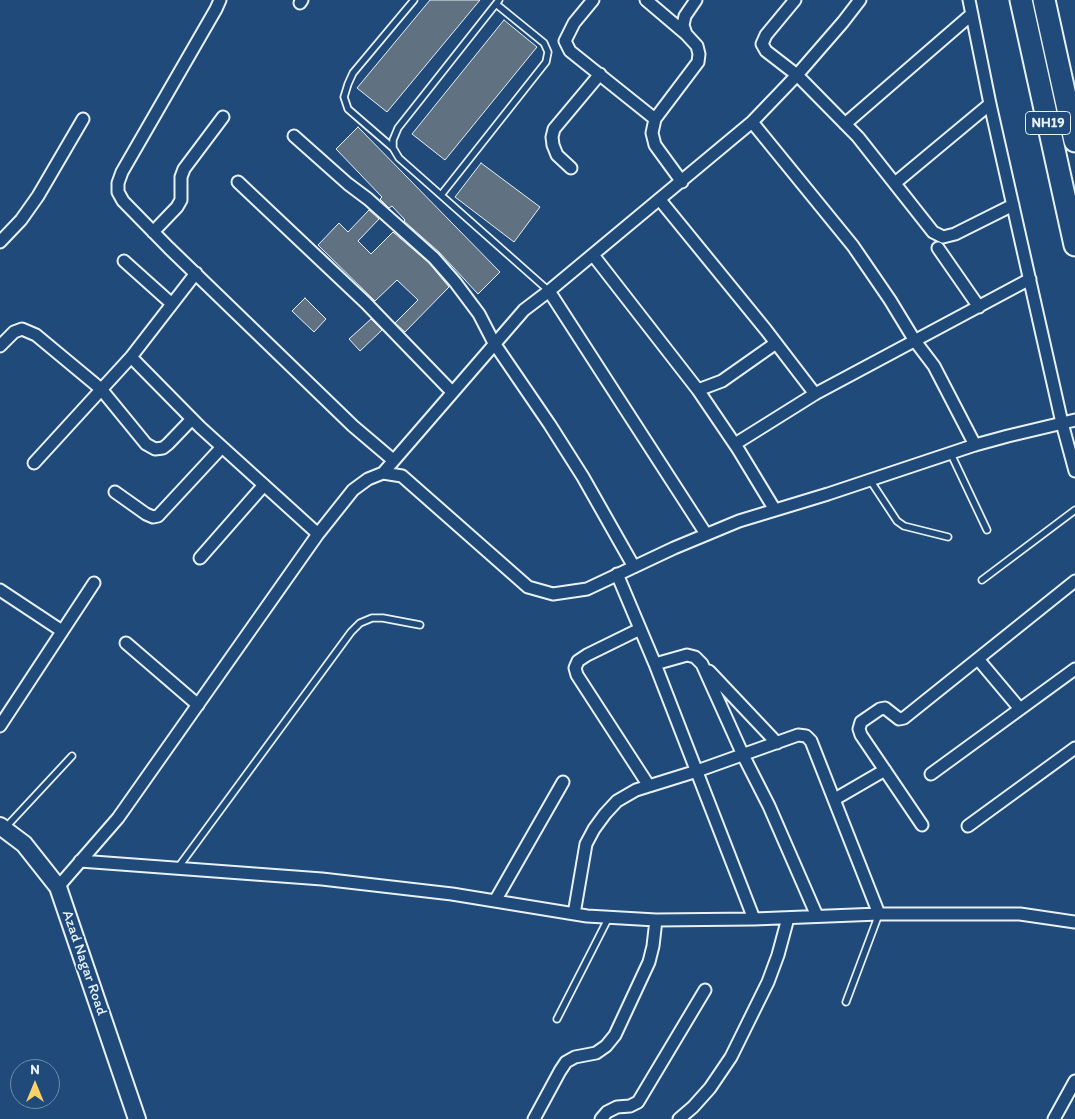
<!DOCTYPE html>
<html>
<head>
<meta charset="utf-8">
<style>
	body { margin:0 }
	#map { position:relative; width:1075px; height:1119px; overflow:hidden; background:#1f4a7a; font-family:Itim,sans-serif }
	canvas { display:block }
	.north { position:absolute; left:10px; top:1059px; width:50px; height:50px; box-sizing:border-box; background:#1f4a7a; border:1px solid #6f8dac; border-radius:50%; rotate:0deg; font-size:14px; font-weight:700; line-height:20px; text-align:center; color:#e8f1f8 }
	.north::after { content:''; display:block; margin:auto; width:18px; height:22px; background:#ffd166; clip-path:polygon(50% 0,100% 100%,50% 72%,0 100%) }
</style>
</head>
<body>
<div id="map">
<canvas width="1075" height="1119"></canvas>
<div class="north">N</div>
</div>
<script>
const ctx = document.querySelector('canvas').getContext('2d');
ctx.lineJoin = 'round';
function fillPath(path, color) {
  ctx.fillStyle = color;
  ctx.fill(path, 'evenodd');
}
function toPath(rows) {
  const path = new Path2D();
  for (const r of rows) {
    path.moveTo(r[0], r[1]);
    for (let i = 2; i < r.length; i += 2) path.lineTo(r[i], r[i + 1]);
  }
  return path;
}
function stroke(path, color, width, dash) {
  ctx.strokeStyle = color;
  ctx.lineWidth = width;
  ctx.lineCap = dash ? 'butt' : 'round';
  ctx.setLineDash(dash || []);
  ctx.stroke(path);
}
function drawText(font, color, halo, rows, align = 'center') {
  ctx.font = font + ' Itim,sans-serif';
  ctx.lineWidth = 4;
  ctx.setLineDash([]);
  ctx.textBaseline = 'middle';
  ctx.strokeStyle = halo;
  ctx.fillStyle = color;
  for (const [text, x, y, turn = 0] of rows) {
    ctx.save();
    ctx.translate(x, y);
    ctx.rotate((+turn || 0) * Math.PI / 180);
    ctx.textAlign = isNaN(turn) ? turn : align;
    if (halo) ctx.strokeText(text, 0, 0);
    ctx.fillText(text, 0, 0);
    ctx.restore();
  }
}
const building = toPath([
	[430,0,480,0,387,112,357,88,430,0],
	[504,20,537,47,445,160,412,134,504,20],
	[358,127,500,272,478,294,439,252,404,221,405,220,392,206,389,208,380,199,382,197,336,149,358,127],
	[481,163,540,207,514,242,455,197,481,163],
	[369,210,379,219,358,241,371,254,393,232,429,263,449,287,405,332,395,323,418,300,397,280,375,301,318,245,339,223,348,232,369,210],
	[305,298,326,319,314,332,292,311,305,298],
	[371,319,382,330,360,351,349,339,371,319]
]);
fillPath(building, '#607281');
stroke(building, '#e8f1f8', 1);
const lane = toPath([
	[499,0,398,128,393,140,393,148,399,158,549,291],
	[393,148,348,109,344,97,348,84,353,73,414,0],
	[441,195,546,62,548,52,544,43,496,4],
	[951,454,987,530],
	[870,480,897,521,904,526,948,537],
	[982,580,1075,510],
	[6,827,72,756],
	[177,869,351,632,360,623,372,618,383,618,420,625],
	[846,1002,879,914],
	[557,1019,609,917]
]);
const street = toPath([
	[220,0,216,9,122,172,118,183,118,192,123,201,169,248,353,426,393,460],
	[593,0,574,23,565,41,570,51,655,119],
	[646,0,686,34],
	[795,0,766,35,762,44,766,51,797,75,858,137,933,232,943,237,955,234,1013,205],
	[969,0,990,104,1062,423,1075,471],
	[300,3,302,0],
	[752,122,853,246,890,300,915,341,934,366,975,445],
	[845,124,972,14],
	[294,136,348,184,368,199,434,258,455,282,479,314,494,343,550,425,583,477,634,567],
	[571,168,557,155,553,145,552,137,554,129,600,74],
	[238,182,366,303,452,392],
	[682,182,655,145,652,133,655,119,698,62,699,54,697,46,686,34,683,25,685,16,696,0],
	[895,183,990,104],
	[660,200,766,330,815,394],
	[153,232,177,207,181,200,181,177,184,169,223,117],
	[0,242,21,220,38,196,83,119],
	[938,248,979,307],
	[593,255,698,390,738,449,775,510],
	[124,261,172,304],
	[549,291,706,534],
	[0,346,14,332,22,329,36,335,101,389,146,444,155,449,163,448,168,444,192,419],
	[131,357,200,427,318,534],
	[698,390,722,381,776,343],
	[735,444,815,394,1030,279],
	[34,463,131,357,196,273],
	[383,473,524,310,549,291,752,122,797,75,843,22,860,0],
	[115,492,146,514,153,517,158,516,222,447],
	[200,558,264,485],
	[617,574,655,664,754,919],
	[0,590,62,631],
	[640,629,587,655,578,661,575,668,577,675,649,786],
	[126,643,198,705],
	[978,659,1020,709],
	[655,664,687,655,695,657,702,664,743,755,769,806,817,916],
	[709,671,777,743],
	[0,726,94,583],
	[931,774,1075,669],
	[835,799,885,770],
	[922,825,861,735,859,729,861,722,880,709,885,708,899,719,904,718,1075,581],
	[968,826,1075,748],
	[80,861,322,879,452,894,587,916,656,920,754,919,879,914,1020,914,1075,922],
	[58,887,118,818,318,534,353,490,368,479,383,473,402,476,528,587,553,594,587,589,674,548,739,521,828,494,975,445,1008,436,1075,420],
	[495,901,563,782],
	[574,914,586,844,594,829,605,814,617,801,636,790,697,771,798,735,806,736,811,741,879,914],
	[534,1119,560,1071,566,1062,575,1057,596,1053,606,1046,615,1035,649,962,653,946,656,920],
	[601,1119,607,1112,617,1107,630,1106,638,1102,705,990],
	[679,1119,693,1107,710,1088,731,1057,768,982,778,955,788,918],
	[1054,1119,1075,1081]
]);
const secondary = toPath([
	[0,826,24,844,58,887,137,1119]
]);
const highway = toPath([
	[1021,0,1075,245],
	[1044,0,1075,141]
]);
stroke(lane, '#e8f1f8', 9);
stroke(street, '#e8f1f8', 15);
stroke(secondary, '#e8f1f8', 20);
stroke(highway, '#e8f1f8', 25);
stroke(lane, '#1f4a7a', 5.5);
stroke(street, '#1f4a7a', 11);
stroke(secondary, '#1f4a7a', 16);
stroke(highway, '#1f4a7a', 21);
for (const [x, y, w] of [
	[1048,123,45]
]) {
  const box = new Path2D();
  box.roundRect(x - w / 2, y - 11.5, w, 23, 4);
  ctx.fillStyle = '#1f4a7a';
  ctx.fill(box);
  stroke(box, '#e8f1f8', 1);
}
drawText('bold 14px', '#e8f1f8', null, [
	["NH19",1048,123]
]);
drawText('15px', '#e8f1f8', '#1f4a7a', [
	["Azad Nagar Road",84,963,71]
]);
</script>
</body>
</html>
